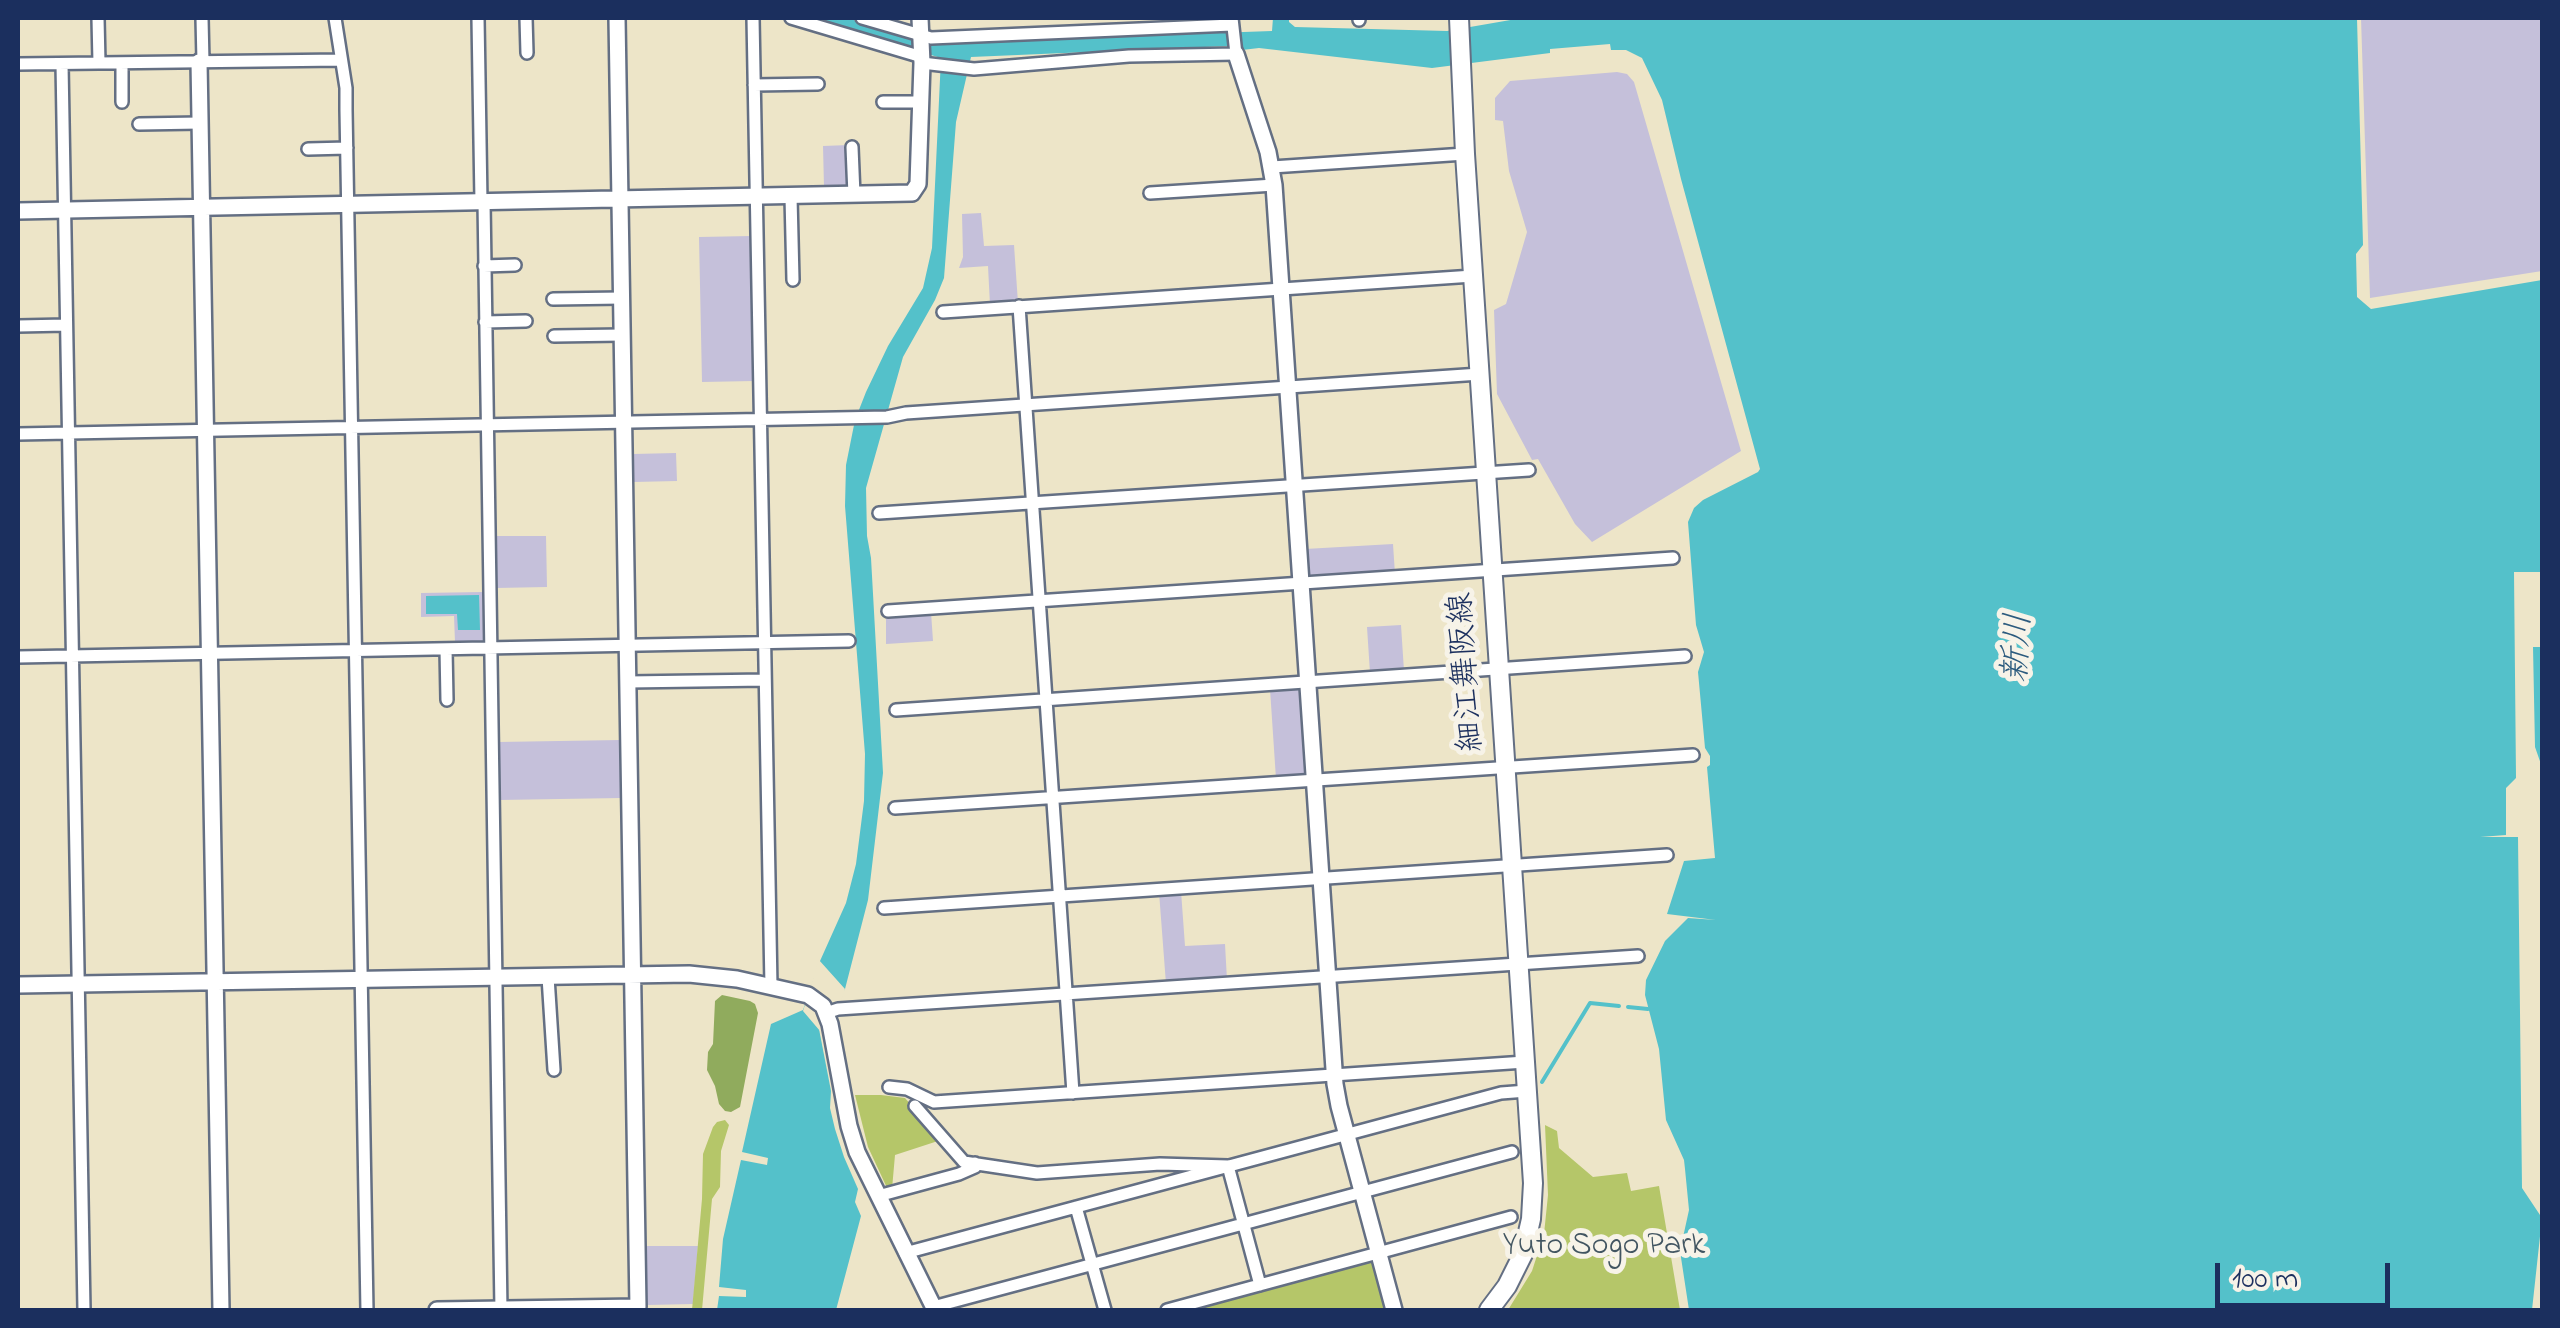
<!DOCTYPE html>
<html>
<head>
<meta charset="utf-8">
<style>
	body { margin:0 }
	#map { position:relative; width:2560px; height:1328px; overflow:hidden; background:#ede5c8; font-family:"Indie Flower",sans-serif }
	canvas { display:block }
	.frame { position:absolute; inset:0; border:20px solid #1b2f5e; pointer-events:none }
	.scale { position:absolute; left:2215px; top:1263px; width:175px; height:45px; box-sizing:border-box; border:5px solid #1b2f5e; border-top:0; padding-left:12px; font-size:30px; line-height:35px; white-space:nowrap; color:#1b2f5e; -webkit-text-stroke:8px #f7f3e8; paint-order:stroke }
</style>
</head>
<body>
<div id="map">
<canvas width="2560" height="1328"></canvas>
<div class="frame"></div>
<div class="scale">100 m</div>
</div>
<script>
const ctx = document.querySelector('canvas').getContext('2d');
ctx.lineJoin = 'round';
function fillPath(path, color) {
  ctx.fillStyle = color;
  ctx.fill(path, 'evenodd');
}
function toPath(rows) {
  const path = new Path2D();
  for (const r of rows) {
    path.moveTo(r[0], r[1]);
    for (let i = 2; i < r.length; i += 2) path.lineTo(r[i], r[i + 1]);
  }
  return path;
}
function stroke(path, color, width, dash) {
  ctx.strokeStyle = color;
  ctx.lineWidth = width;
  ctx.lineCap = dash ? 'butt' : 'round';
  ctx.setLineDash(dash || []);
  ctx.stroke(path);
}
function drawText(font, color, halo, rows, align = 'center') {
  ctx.font = font + ' "Indie Flower","Klee One",sans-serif';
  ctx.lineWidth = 10;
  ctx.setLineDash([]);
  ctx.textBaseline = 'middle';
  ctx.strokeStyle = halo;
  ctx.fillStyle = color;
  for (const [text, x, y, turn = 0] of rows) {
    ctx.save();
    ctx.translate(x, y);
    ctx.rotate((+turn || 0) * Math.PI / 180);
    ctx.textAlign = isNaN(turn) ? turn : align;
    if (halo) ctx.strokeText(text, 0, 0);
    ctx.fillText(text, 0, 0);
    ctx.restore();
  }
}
fillPath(toPath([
	[2361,18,2542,18,2542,271,2370,298],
	[1617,72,1627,74,1634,82,1741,451,1592,542,1575,524,1538,459,1532,460,1497,394,1494,310,1506,304,1527,232,1509,171,1503,121,1495,120,1495,98,1510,81],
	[849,145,850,184,847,187,824,187,823,146],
	[981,213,984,246,1014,245,1018,303,990,305,988,266,959,268,963,257,962,214],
	[751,236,754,381,702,382,699,237],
	[676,453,677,481,634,482,633,454],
	[494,536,546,536,547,587,496,588],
	[1393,544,1395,574,1307,580,1305,549],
	[483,592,484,642,455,642,454,616,421,617,421,593],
	[931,612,933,641,886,644,886,615],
	[1401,625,1404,671,1370,673,1367,627],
	[1300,687,1307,777,1276,779,1270,689],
	[620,740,621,798,499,800,498,742],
	[1181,891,1185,946,1225,944,1227,980,1166,984,1159,892],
	[646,1246,698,1246,693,1304,647,1305]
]), '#c5c0da');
fillPath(toPath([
	[855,1095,881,1095,905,1098,941,1140,895,1155,892,1189,888,1190,868,1147],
	[725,1120,729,1125,721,1151,720,1187,712,1199,702,1310,692,1310,702,1199,703,1154,713,1127,717,1122],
	[1545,1125,1557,1131,1559,1148,1593,1177,1627,1173,1631,1191,1659,1186,1680,1310,1508,1310,1532,1271,1544,1234,1548,1195],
	[1369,1260,1372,1262,1385,1310,1184,1310]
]), '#b5c669');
fillPath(toPath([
	[722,995,750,1001,755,1004,758,1013,740,1107,731,1112,725,1111,719,1104,715,1086,707,1070,708,1052,713,1044,715,1001]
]), '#90ab5d');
fillPath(toPath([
	[809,18,847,18,931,43,1272,31,1273,18,1289,18,1289,22,1295,27,1447,31,1522,18,2357,18,2363,245,2356,254,2357,297,2371,309,2542,280,2542,572,2514,572,2516,778,2506,788,2506,835,2480,837,2518,837,2522,1188,2542,1218,2532,1310,1689,1310,1680,1251,1689,1210,1685,1169,1684,1160,1666,1120,1659,1049,1645,995,1646,980,1665,941,1688,918,1716,920,1667,914,1684,861,1715,858,1707,767,1710,765,1710,756,1705,748,1698,672,1704,652,1696,625,1688,522,1694,508,1703,500,1758,472,1760,469,1681,179,1662,100,1642,58,1626,50,1611,50,1610,44,1550,49,1550,53,1432,68,1259,48,1242,50,1228,46,971,57,956,122,944,278,935,300,903,357,866,488,867,536,871,558,883,773,868,900,845,989,819,1029,831,1091,830,1108,835,1129,844,1157,858,1189,855,1202,861,1216,836,1310,717,1310,719,1296,746,1297,746,1290,719,1287,723,1239,741,1160,767,1165,768,1158,742,1152,771,1024,803,1010,820,961,846,903,856,864,864,801,865,754,845,506,846,465,855,420,866,392,888,346,923,288,932,248,941,58],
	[479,595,480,630,458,630,457,614,426,614,426,596],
	[2533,647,2542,647,2542,767,2535,747]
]), '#54c1ca');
fillPath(toPath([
	[819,960,845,989,839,1008,825,1029,827,1041,824,1052,820,1031,803,1011]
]), '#ede5c8');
stroke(toPath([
	[1628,1007,1648,1009],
	[1542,1082,1590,1003,1619,1006]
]), '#54c1ca', 4);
const street = toPath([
	[98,18,99,63],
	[202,18,203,62],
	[335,18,346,88,346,110,367,1310],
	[478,18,481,202],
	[526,18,527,53],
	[753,18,771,986],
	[791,18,922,57],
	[862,18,931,38,1232,25],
	[1359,18,1359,20],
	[122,63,122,102],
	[922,63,974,69,1129,56,1236,54,1232,18],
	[18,64,341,60],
	[62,64,84,1310],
	[754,85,818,84],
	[883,102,921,102],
	[139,124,200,123],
	[852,147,854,195],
	[308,149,347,148],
	[1272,167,1465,154],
	[1150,193,1274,185],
	[791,197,793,280],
	[484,202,501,1310],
	[484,266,515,265],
	[553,299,622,298],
	[1019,306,1073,1093],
	[943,312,1473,276],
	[485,322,526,321],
	[18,326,66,325],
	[554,336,622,335],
	[18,434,887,417,906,413,1480,374],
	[879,513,1529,470],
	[888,611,1673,558],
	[446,649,447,700],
	[18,657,849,641],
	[628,682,765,680],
	[896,710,1685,656],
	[895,808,1693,755],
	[884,908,1667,855],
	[548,977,554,1070],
	[826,1013,838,1009,1638,956],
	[889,1087,907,1089,934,1102,1525,1062],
	[915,1106,964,1162,1037,1173,1160,1164,1228,1166,1260,1285],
	[878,1196,959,1174,975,1167,975,1163],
	[1076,1207,1105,1310],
	[905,1253,1501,1093,1527,1091],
	[933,1307,1512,1152],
	[1167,1310,1511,1217]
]);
const secondary = toPath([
	[1236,54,1268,152,1274,185,1335,1084,1339,1106,1394,1310],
	[199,62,221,1310],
	[18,211,912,193,918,184,922,63,920,18],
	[18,985,689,974,737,979,808,995,823,1006,830,1024,849,1126,857,1152,935,1310],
	[437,1310,638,1307,617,18]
]);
const primary = toPath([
	[1459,18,1465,154,1533,1183,1531,1219,1523,1254,1507,1286,1489,1310]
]);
stroke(street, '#646f83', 16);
stroke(secondary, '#646f83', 20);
stroke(primary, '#646f83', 22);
stroke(street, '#fff', 11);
stroke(secondary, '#fff', 15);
stroke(primary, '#fff', 18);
drawText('32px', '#1b2f5e', '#f7f3e8', [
	["細江舞阪線",1469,672,-94]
]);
drawText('32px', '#425561', '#f7f3e8', [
	["Yuto Sogo Park",1604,1248]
]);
drawText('italic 35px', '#2c5b7e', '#f7f3e8', [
	["新川",2021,648,-87]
]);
</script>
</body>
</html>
